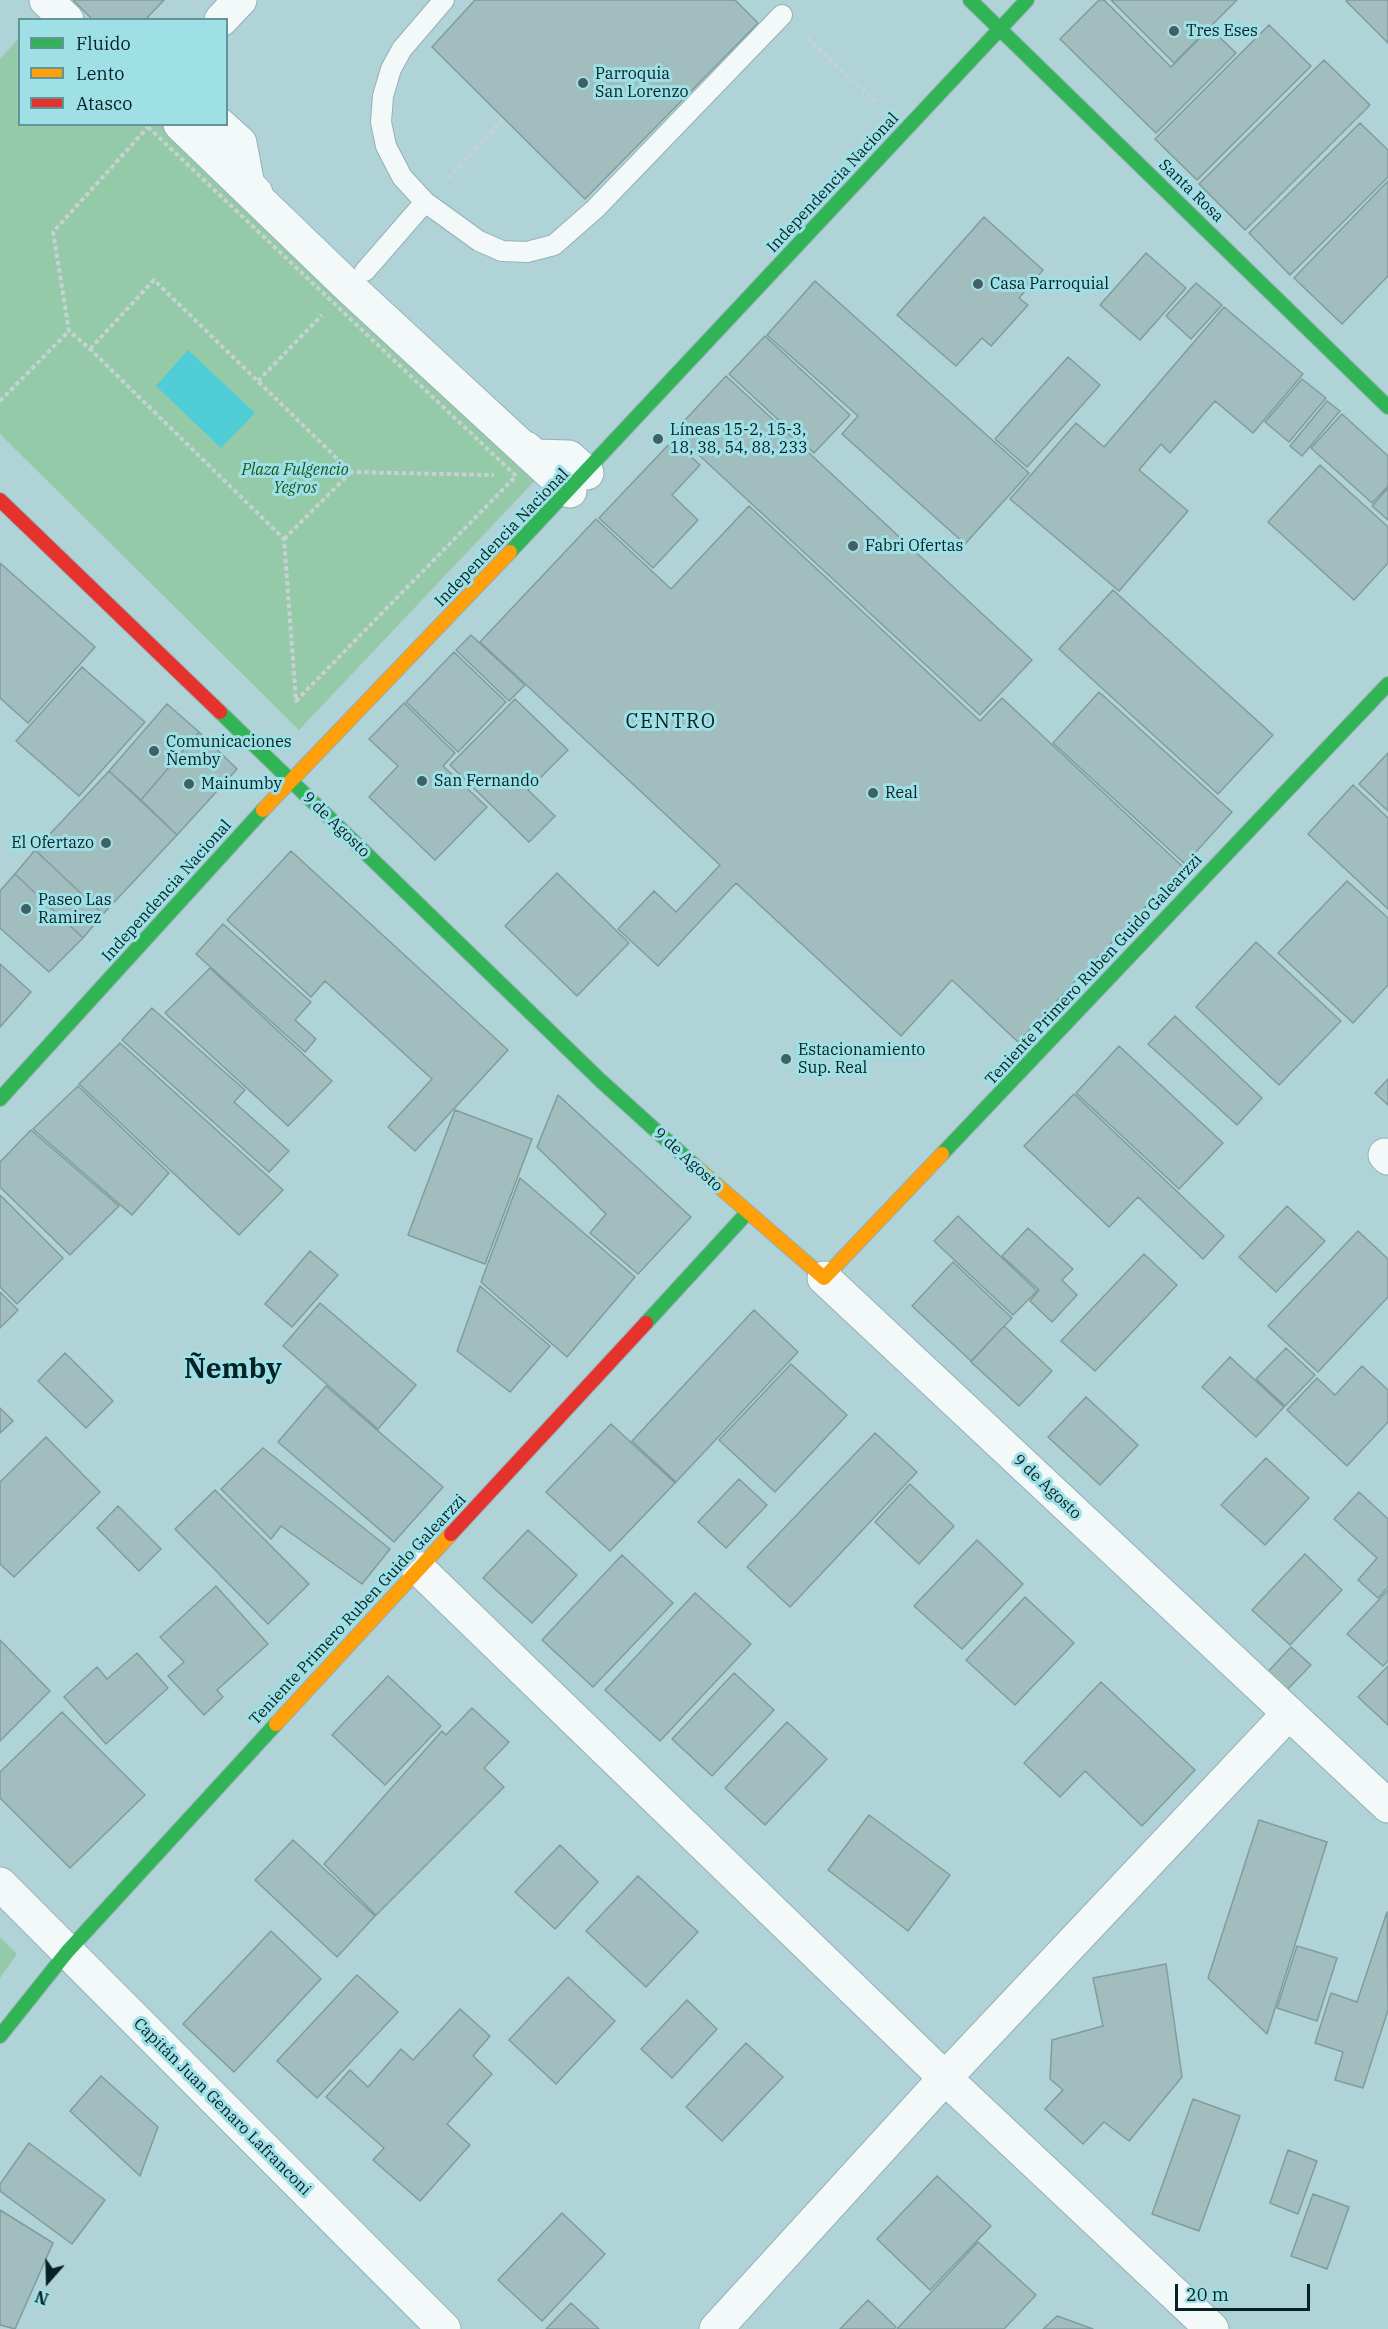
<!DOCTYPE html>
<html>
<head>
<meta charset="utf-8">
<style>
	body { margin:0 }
	#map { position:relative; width:1388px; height:2329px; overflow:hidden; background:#afd3d7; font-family:"IBM Plex Serif",serif }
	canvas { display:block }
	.legend { position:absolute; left:18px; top:18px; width:210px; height:108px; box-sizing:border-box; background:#9fe0e7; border:2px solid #629499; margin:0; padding:8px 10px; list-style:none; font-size:18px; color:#062224 }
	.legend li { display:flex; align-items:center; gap:12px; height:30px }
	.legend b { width:30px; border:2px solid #629499 }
	.north { position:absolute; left:18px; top:2251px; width:60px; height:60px; -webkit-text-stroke:4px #9fe0e7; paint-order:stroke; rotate:200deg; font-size:16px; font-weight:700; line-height:24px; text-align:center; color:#062224 }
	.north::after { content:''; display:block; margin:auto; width:21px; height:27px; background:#062224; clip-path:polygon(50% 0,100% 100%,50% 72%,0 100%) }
	.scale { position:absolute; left:1175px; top:2284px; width:135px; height:27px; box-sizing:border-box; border:3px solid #062224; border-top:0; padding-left:8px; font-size:18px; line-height:21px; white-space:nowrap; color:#062224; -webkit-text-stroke:4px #9fe0e7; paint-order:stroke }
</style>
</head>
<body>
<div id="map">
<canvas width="1388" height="2329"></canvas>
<ul class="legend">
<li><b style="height:8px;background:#30b455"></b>Fluido</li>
<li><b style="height:8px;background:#ff9f0a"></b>Lento</li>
<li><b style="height:8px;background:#e5322d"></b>Atasco</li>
</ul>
<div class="north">N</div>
<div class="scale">20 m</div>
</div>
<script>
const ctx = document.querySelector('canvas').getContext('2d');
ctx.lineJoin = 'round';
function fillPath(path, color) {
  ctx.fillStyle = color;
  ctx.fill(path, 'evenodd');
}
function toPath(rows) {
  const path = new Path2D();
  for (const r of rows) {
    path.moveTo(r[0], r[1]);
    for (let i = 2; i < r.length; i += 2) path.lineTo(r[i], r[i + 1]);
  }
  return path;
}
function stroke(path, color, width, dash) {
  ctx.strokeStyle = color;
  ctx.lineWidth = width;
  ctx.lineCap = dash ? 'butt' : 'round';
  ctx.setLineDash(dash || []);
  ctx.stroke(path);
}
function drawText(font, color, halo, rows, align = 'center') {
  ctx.font = font + ' "IBM Plex Serif",serif';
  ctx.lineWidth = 6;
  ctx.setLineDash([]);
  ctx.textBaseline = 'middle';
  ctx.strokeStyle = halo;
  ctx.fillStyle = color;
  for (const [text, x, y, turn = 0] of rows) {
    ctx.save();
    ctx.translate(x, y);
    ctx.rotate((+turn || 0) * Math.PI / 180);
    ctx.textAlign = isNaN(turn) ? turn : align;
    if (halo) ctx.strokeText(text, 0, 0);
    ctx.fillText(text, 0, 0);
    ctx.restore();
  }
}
fillPath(toPath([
	[19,38,20,124,176,125,542,473,299,730,0,434,0,59],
	[0,1937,17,1954,0,1978]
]), '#94caa7');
fillPath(toPath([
	[188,350,255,413,221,448,156,386]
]), '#51cdd8');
const building = toPath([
	[73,0,164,0,145,20,93,20,73,0],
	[475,0,735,0,758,23,585,199,432,47,475,0],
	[1099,0,1104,0,1171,67,1210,28,1236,53,1156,133,1060,39,1099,0],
	[1111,0,1237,0,1174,63,1111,0],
	[1348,0,1388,0,1388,43,1346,1,1348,0],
	[1269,25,1311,66,1197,180,1155,139,1269,25],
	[1324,60,1370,105,1245,230,1199,184,1324,60],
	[1360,123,1388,150,1388,177,1290,275,1249,233,1360,123],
	[1388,181,1388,276,1342,324,1294,278,1388,181],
	[984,217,1043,270,1019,298,1028,305,991,346,982,338,956,366,897,315,984,217],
	[1146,253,1186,288,1140,340,1100,305,1146,253],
	[815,281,1029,473,965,544,842,434,858,416,767,335,815,281],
	[1196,283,1222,305,1191,339,1166,316,1196,283],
	[1224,307,1303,374,1253,433,1215,401,1170,453,1161,444,1139,470,1188,511,1119,591,1010,499,1076,423,1104,447,1224,307],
	[765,336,850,415,814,453,729,374,765,336],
	[1068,357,1100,385,1027,467,995,439,1068,357],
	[726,376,1032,660,980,715,674,432,726,376],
	[1302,379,1326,398,1289,442,1265,422,1302,379],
	[1327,401,1340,411,1302,456,1290,446,1327,401],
	[1342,414,1388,456,1388,486,1372,503,1311,448,1342,414],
	[673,440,700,465,672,495,698,520,653,568,599,518,673,440],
	[1320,465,1388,527,1388,563,1354,600,1268,522,1320,465],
	[1388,488,1388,520,1372,506,1388,488],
	[749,506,980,721,1002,698,1183,867,1018,1042,952,980,901,1036,736,883,658,966,618,929,654,891,676,912,720,865,480,642,596,519,671,589,749,506],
	[0,563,95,647,28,723,0,698,0,563],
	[1113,590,1273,735,1218,794,1059,649,1113,590],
	[471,635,525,685,509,701,456,650,471,635],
	[454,652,506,702,458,752,406,702,454,652],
	[82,667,145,722,79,796,16,741,82,667],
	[1099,692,1232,812,1185,864,1053,743,1099,692],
	[515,699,568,750,528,790,555,816,529,842,450,765,515,699],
	[404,703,455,753,443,766,487,807,435,860,369,797,398,766,369,739,404,703],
	[167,704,199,732,141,800,109,771,167,704],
	[199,732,237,769,177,835,141,800,199,732],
	[1388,753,1388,811,1359,784,1388,753],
	[109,771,177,835,103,914,35,850,109,771],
	[1353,785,1388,818,1388,909,1308,834,1353,785],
	[35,850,103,914,83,938,15,874,35,850],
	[291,851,508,1050,415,1151,388,1127,432,1079,325,981,311,997,227,920,291,851],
	[557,873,629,943,577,996,505,926,557,873],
	[15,874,83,938,49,972,0,928,0,891,15,874],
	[1347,881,1388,918,1388,985,1353,1023,1278,953,1347,881],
	[223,924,311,1002,295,1020,316,1039,305,1052,196,954,223,924],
	[1256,942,1341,1021,1279,1085,1196,1007,1256,942],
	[0,964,31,992,0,1027,0,964],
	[210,968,332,1081,288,1126,165,1013,210,968],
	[152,1008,245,1090,234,1102,289,1151,269,1172,122,1040,152,1008],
	[1175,1016,1262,1098,1237,1125,1148,1044,1175,1016],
	[120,1043,283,1190,239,1235,79,1084,120,1043],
	[1119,1046,1223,1143,1179,1189,1076,1093,1119,1046],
	[1388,1079,1388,1105,1375,1093,1388,1079],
	[78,1086,169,1173,132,1215,33,1129,78,1086],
	[1074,1094,1224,1236,1203,1259,1138,1197,1109,1227,1024,1146,1074,1094],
	[558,1095,691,1217,638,1274,590,1233,606,1214,537,1147,558,1095],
	[455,1110,532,1139,485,1264,408,1235,455,1110],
	[31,1130,119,1206,70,1255,0,1187,0,1162,31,1130],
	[520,1178,635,1277,567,1357,481,1282,520,1178],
	[0,1195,63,1258,17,1304,0,1287,0,1195],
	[1287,1206,1325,1241,1276,1292,1239,1257,1287,1206],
	[958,1216,1037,1291,1013,1315,934,1241,958,1216],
	[1028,1228,1073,1269,1062,1280,1077,1295,1052,1322,1030,1301,1039,1290,1002,1256,1028,1228],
	[1358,1231,1388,1259,1388,1297,1318,1372,1268,1326,1358,1231],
	[310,1251,338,1275,292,1327,265,1304,310,1251],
	[1144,1254,1177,1285,1095,1371,1061,1341,1144,1254],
	[953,1262,1012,1318,971,1361,912,1306,953,1262],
	[480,1286,550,1346,510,1392,457,1351,480,1286],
	[0,1292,18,1310,0,1328,0,1292],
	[320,1303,416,1385,378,1429,283,1346,320,1303],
	[754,1310,798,1352,676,1482,632,1441,754,1310],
	[1004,1326,1052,1371,1019,1406,971,1362,1004,1326],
	[1286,1348,1315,1375,1285,1406,1256,1379,1286,1348],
	[65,1353,113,1401,86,1428,38,1381,65,1353],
	[1230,1357,1284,1407,1256,1437,1202,1387,1230,1357],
	[791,1364,847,1415,775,1492,719,1440,791,1364],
	[1362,1366,1388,1390,1388,1422,1347,1466,1287,1410,1317,1378,1335,1395,1362,1366],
	[326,1386,443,1487,394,1542,278,1442,326,1386],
	[1086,1397,1138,1445,1100,1485,1048,1437,1086,1397],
	[0,1408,13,1421,0,1433,0,1408],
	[611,1424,675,1483,610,1551,546,1492,611,1424],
	[875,1433,917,1472,790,1607,747,1567,875,1433],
	[46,1437,100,1492,14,1577,0,1564,0,1482,46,1437],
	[263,1448,390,1549,362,1584,281,1526,271,1539,221,1489,263,1448],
	[1266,1458,1309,1498,1265,1545,1221,1505,1266,1458],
	[739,1479,767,1505,726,1548,698,1522,739,1479],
	[910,1484,954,1526,919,1564,875,1522,910,1484],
	[215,1490,309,1584,268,1624,175,1529,215,1490],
	[1359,1492,1388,1519,1388,1587,1378,1598,1358,1580,1377,1558,1334,1519,1359,1492],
	[118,1506,161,1549,139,1571,97,1528,118,1506],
	[528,1530,577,1575,532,1623,483,1578,528,1530],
	[977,1540,1023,1584,962,1649,914,1606,977,1540],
	[1305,1554,1342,1590,1290,1645,1252,1610,1305,1554],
	[622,1555,673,1603,593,1687,542,1640,622,1555],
	[216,1586,268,1644,217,1690,223,1697,204,1715,168,1676,184,1662,160,1637,216,1586],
	[1388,1590,1388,1661,1383,1666,1347,1634,1388,1590],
	[695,1593,751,1644,660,1741,605,1690,695,1593],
	[1025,1597,1074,1643,1015,1705,966,1660,1025,1597],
	[0,1640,50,1691,0,1741,0,1640],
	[1291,1647,1311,1665,1282,1695,1263,1677,1291,1647],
	[137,1653,168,1688,106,1744,64,1697,97,1667,107,1679,137,1653],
	[1388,1666,1388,1725,1358,1697,1388,1666],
	[734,1673,774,1710,712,1776,672,1739,734,1673],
	[388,1676,441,1726,385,1785,332,1735,388,1676],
	[1101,1682,1195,1770,1142,1826,1085,1771,1060,1797,1024,1763,1101,1682],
	[472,1708,509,1742,484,1768,504,1787,376,1915,324,1864,442,1731,446,1735,472,1708],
	[62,1712,145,1795,70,1868,0,1798,0,1772,62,1712],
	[787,1722,827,1759,765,1825,725,1788,787,1722],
	[869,1815,950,1875,908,1931,828,1870,869,1815],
	[1259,1820,1327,1842,1267,2034,1208,1978,1259,1820],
	[293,1840,375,1916,337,1957,255,1880,293,1840],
	[560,1845,598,1882,555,1929,515,1892,560,1845],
	[638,1876,698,1932,646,1987,586,1931,638,1876],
	[1387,1912,1388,2010,1363,2088,1335,2080,1343,2052,1315,2043,1331,1993,1357,2002,1387,1912],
	[271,1931,321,1979,234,2072,183,2024,271,1931],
	[1297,1946,1337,1958,1317,2021,1277,2008,1297,1946],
	[1166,1964,1182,2077,1129,2141,1104,2122,1083,2144,1045,2109,1063,2090,1050,2079,1052,2040,1103,2026,1093,1978,1166,1964],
	[357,1975,398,2012,317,2098,277,2061,357,1975],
	[568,1977,615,2021,556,2084,509,2040,568,1977],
	[687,2000,717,2029,672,2078,641,2049,687,2000],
	[460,2009,490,2036,473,2056,492,2074,447,2124,470,2145,420,2201,373,2160,384,2148,326,2097,350,2070,368,2087,401,2049,413,2060,460,2009],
	[746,2043,783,2077,722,2141,686,2107,746,2043],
	[101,2076,158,2127,140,2176,70,2111,101,2076],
	[1193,2099,1240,2116,1199,2231,1152,2214,1193,2099],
	[29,2143,105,2200,72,2244,0,2191,0,2184,29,2143],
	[1288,2150,1317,2161,1298,2214,1270,2203,1288,2150],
	[937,2176,991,2226,930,2290,877,2239,937,2176],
	[1313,2194,1349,2207,1327,2269,1291,2256,1313,2194],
	[0,2210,53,2243,15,2329,0,2325,0,2210],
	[562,2213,605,2254,542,2321,498,2280,562,2213],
	[978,2242,1036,2295,1004,2329,897,2329,978,2242],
	[868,2300,896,2327,894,2329,840,2329,868,2300],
	[571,2303,599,2329,546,2329,571,2303],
	[1057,2316,1093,2329,1043,2329,1057,2316]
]);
fillPath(building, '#a1bdbd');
stroke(building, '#809c9c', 1.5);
const lane = toPath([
	[425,202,402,177,386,146,381,122,383,96,391,69,402,49,444,0],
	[365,271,425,202,479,241,502,251,527,252,554,245,595,209,782,15]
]);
const street = toPath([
	[46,0,67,20],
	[221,20,240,0],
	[180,124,349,287,570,491],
	[219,124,240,143,248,185,256,193],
	[526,448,535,456,569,457,587,473],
	[1385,1155,1388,1158],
	[824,1278,1388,1806],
	[418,1568,945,2078,1212,2329],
	[0,1884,444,2329],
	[716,2329,945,2078,1289,1713]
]);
const fast = toPath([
	[970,0,1388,407],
	[510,552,1027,0],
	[220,712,601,1081,694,1165],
	[0,1099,263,810],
	[942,1154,1388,684],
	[646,1323,747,1213],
	[0,2036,67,1952,276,1724]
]);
const slow = toPath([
	[263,810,510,552],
	[694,1165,824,1278,942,1154],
	[276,1724,451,1534]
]);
const jam = toPath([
	[0,500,220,712],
	[451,1534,646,1323]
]);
stroke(lane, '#95b1b5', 22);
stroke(street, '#95b1b5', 35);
stroke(fast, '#95b1b5', 16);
stroke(slow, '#95b1b5', 16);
stroke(jam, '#95b1b5', 16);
stroke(toPath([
	[807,38,876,102],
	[148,127,516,476,296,701,284,539,90,349,69,331,53,232,148,127],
	[449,178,504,118],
	[90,349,154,280,351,472,494,475],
	[258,381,322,315],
	[0,401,69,331],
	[284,539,351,472]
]), '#c5d1d3', 4, [4.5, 3]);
stroke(lane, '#f3f8f9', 20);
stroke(street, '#f3f8f9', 33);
stroke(fast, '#30b455', 14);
stroke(slow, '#ff9f0a', 14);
stroke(jam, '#e5322d', 14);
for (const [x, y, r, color] of [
	[1174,31,6,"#416063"],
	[583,83,6,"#416063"],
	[978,284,6,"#416063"],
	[658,439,6,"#416063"],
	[853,546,6,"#416063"],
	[154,751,6,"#416063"],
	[422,781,6,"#416063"],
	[189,784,6,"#416063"],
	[873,793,6,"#416063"],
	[106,843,6,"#416063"],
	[26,909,6,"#416063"],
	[786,1059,6,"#416063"]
]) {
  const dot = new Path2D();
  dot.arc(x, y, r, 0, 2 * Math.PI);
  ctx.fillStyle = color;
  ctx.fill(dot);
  stroke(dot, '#9fe0e7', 2);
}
drawText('16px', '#062224', '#9fe0e7', [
	["Tres Eses",1186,31],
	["Parroquia",595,74],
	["San Lorenzo",595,92],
	["Casa Parroquial",990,284],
	["Líneas 15-2, 15-3,",670,430],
	["18, 38, 54, 88, 233",670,448],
	["Fabri Ofertas",865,546],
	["Comunicaciones",166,742],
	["Ñemby",166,760],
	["San Fernando",434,781],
	["Mainumby",201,784],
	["Real",885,793],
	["El Ofertazo",94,843,"right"],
	["Paseo Las",38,900],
	["Ramirez",38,918],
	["Estacionamiento",798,1050],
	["Sup. Real",798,1068]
], 'left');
drawText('16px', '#062224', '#9fe0e7', [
	["Independencia Nacional",833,183,-47],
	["Santa Rosa",1191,191,44],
	["Independencia Nacional",502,538,-46],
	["9 de Agosto",336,825,44],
	["Independencia Nacional",167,891,-48],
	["Teniente Primero Ruben Guido Galearzzi",1094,970,-47],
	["9 de Agosto",688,1160,42],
	["9 de Agosto",1047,1487,43],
	["Teniente Primero Ruben Guido Galearzzi",358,1610,-47],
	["Capitán Juan Genaro Lafranconi",222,2107,45]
]);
drawText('italic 16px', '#18591e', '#9fe0e7', [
	["Plaza Fulgencio",295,470],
	["Yegros",295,488]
]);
ctx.letterSpacing = '1.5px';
drawText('20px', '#062224', '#9fe0e7', [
	["CENTRO",671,722]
]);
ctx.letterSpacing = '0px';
drawText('bold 28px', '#062224', '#9fe0e7', [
	["Ñemby",233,1370]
]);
</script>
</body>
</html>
